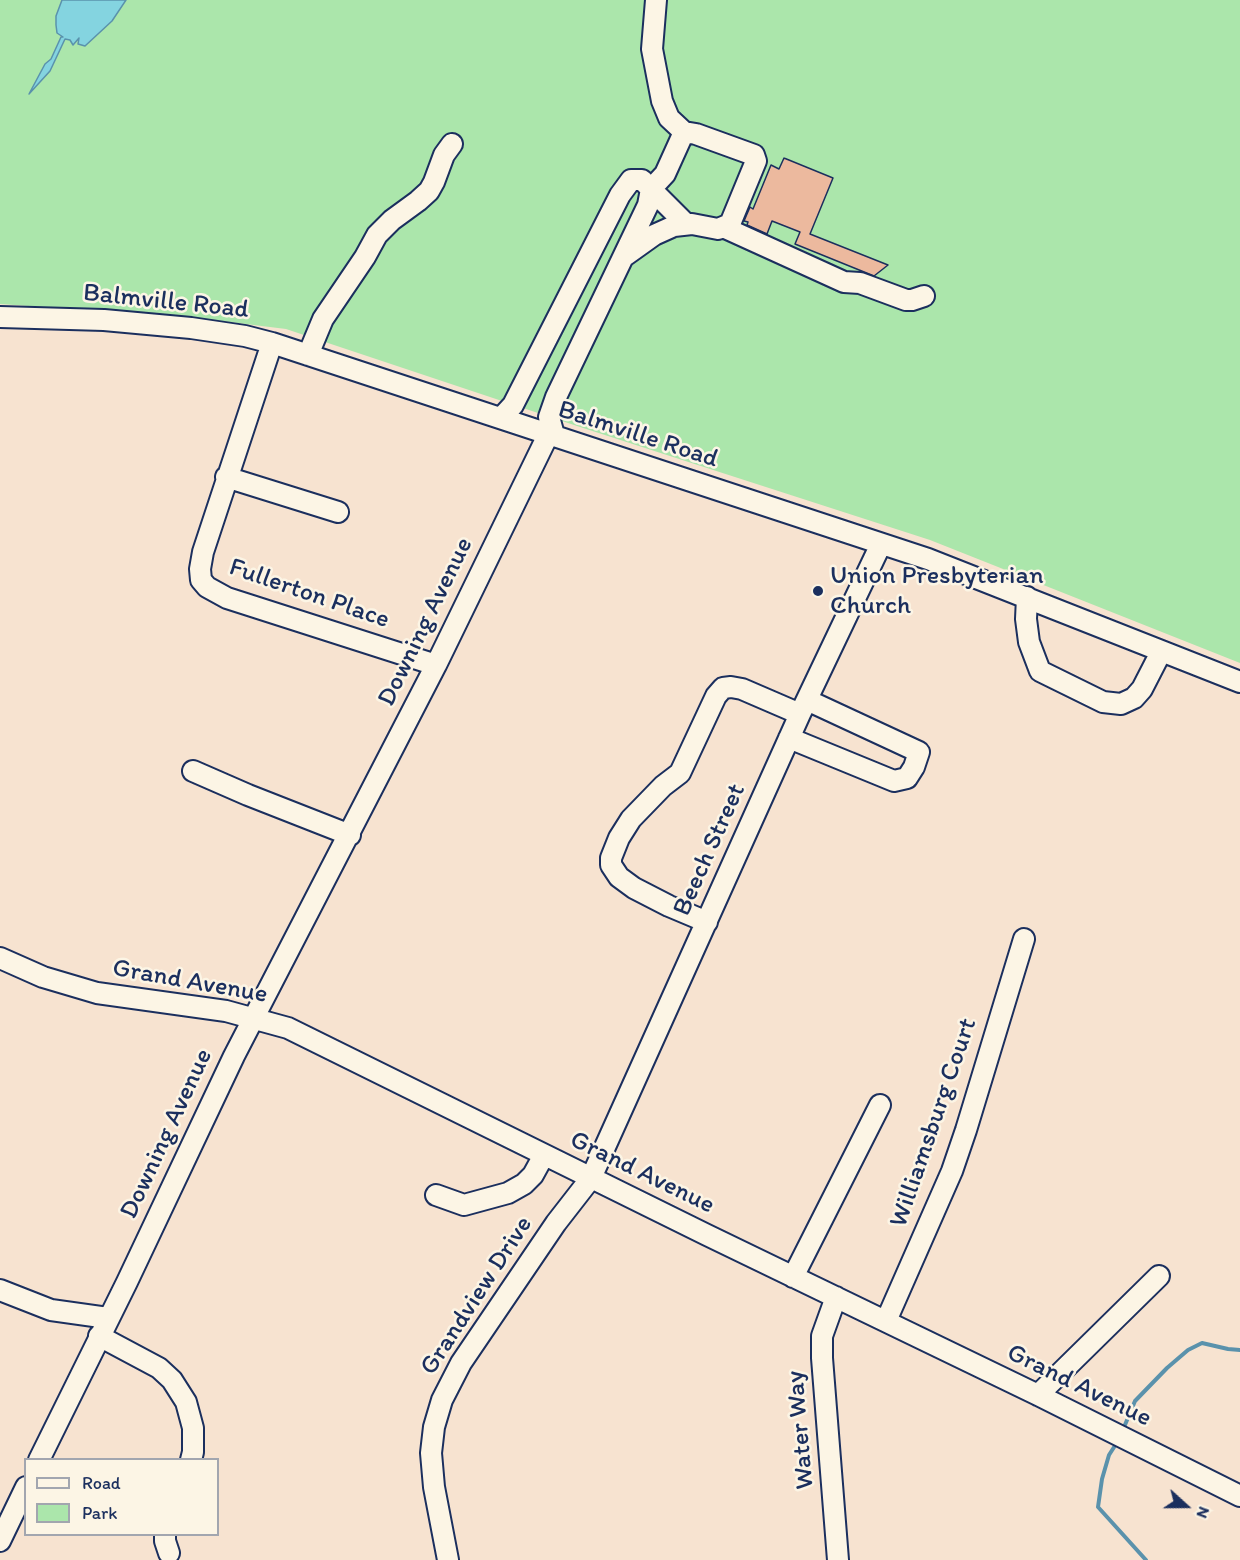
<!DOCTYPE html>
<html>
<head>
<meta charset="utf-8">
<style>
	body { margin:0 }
	#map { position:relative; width:1240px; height:1560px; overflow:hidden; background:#f7e3d0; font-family:Itim,sans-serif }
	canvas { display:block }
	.legend { position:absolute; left:24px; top:1458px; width:195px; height:78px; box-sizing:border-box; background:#fcf5e5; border:2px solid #a2a6af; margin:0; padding:8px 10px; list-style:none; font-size:18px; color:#1b2f5e }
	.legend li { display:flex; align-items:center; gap:12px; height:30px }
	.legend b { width:30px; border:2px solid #a2a6af }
	.north { position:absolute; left:1156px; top:1476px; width:60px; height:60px; -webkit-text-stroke:4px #fcf5e5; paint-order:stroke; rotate:111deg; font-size:16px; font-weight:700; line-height:24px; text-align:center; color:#1b2f5e }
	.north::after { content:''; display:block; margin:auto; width:21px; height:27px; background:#1b2f5e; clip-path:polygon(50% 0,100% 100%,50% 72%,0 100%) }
</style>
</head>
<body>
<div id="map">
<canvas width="1240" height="1560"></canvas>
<ul class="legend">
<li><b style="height:8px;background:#fcf5e5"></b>Road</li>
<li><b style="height:16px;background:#abe6ab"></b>Park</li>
</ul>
<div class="north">N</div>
</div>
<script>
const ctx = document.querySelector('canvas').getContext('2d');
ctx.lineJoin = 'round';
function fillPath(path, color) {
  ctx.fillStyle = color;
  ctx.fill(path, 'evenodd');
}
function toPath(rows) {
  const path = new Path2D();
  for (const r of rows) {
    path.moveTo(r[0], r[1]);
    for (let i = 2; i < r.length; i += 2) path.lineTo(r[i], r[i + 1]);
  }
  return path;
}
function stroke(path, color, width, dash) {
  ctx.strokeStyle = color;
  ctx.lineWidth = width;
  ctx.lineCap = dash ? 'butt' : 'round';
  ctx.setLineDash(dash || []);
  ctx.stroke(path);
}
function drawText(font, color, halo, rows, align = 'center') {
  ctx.font = font + ' Itim,sans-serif';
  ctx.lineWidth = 5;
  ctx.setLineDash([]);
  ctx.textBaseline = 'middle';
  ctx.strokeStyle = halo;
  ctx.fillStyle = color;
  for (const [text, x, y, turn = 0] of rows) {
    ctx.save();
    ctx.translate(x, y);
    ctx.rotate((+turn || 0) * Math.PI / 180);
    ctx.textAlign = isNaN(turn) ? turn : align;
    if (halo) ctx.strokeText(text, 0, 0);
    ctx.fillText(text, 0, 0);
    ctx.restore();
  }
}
fillPath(toPath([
	[0,0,1240,0,1240,663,930,540,577,426,286,329,197,318,0,304]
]), '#abe6ab');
const water = toPath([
	[62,0,126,0,112,21,85,46,78,44,79,38,73,45,70,40,65,39,50,71,29,94,45,64,51,59,61,37,63,37,57,33,56,25,56,16,62,0]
]);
fillPath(water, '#84d4e0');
stroke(water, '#5a92ac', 1.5);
stroke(toPath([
	[1122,1432,1135,1401,1167,1368,1188,1350,1202,1343,1228,1349,1240,1350],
	[1118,1441,1109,1455,1102,1479,1098,1507,1146,1560]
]), '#5a92ac', 4);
const building = toPath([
	[784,158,833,178,810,234,888,265,874,276,795,244,800,232,772,221,767,234,747,225,748,222,744,221,750,207,753,209,771,165,779,169,784,158]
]);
fillPath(building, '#ecb99e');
stroke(building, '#1b2f5e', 1.5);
const minor = toPath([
	[656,0,652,49,662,101,669,118,684,132],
	[723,227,844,282,860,283,906,300,912,300,924,296],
	[626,255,654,235,674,226,692,224,718,229,730,224,756,161,754,155,696,134,684,132,665,174,651,189,686,224],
	[0,317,104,320,191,328,245,336,272,343,928,559,1240,682],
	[272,343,203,552,200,569,201,580,207,587,227,598,436,665],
	[308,355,323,319,365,257,377,235,392,220,418,201,429,191,434,182,444,155,452,144],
	[501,418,513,405,620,195,631,180,642,180,651,189,648,205,556,397,549,417,554,435],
	[226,477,338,512],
	[1027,597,1026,619,1029,642,1040,671,1103,702,1121,704,1134,698,1142,689,1161,652],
	[789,738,894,781,907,778,914,767,919,752,807,700],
	[193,771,248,795,350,835],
	[707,922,669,906,634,888,619,877,611,865,611,858,619,838,631,819,663,786,680,773,716,696,723,688,731,687,742,689,800,714],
	[0,958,43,977,97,993,226,1011,288,1028,707,1235,1038,1395,1240,1496],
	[436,1195,464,1205,508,1193,524,1184,533,1175,544,1155],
	[793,1277,880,1105],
	[0,1290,51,1310,108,1318],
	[836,1297,822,1336,822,1358,838,1560],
	[886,1321,952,1171,966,1130,1024,939],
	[99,1336,159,1368,172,1380,186,1402,193,1428,193,1452,191,1460],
	[1038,1395,1159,1276],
	[39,1460,127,1282,234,1056,436,665,549,433],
	[165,1534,165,1541,169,1553],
	[0,1541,26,1487],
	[448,1560,434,1487,431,1453,434,1427,442,1400,461,1363,556,1223,591,1178,800,714,881,544]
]);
stroke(minor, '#1b2f5e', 24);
stroke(minor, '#fcf5e5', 20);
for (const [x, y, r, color] of [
	[818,591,6,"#1b2f5e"]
]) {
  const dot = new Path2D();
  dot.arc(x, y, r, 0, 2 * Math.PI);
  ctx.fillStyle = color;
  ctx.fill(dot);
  stroke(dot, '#fcf5e5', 2);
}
drawText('26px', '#1b2f5e', '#fcf5e5', [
	["Balmville Road",166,302,6],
	["Balmville Road",638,435,18],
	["Fullerton Place",309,594,19],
	["Downing Avenue",426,622,-64],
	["Beech Street",710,850,-66],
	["Grand Avenue",190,982,10],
	["Williamsburg Court",934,1123,-71],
	["Downing Avenue",167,1134,-65],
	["Grand Avenue",642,1173,26],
	["Grandview Drive",477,1296,-57],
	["Grand Avenue",1079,1386,26],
	["Water Way",801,1430,-95]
]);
drawText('26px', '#1b2f5e', '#fcf5e5', [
	["Union Presbyterian",830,576],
	["Church",830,606]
], 'left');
</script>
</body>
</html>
